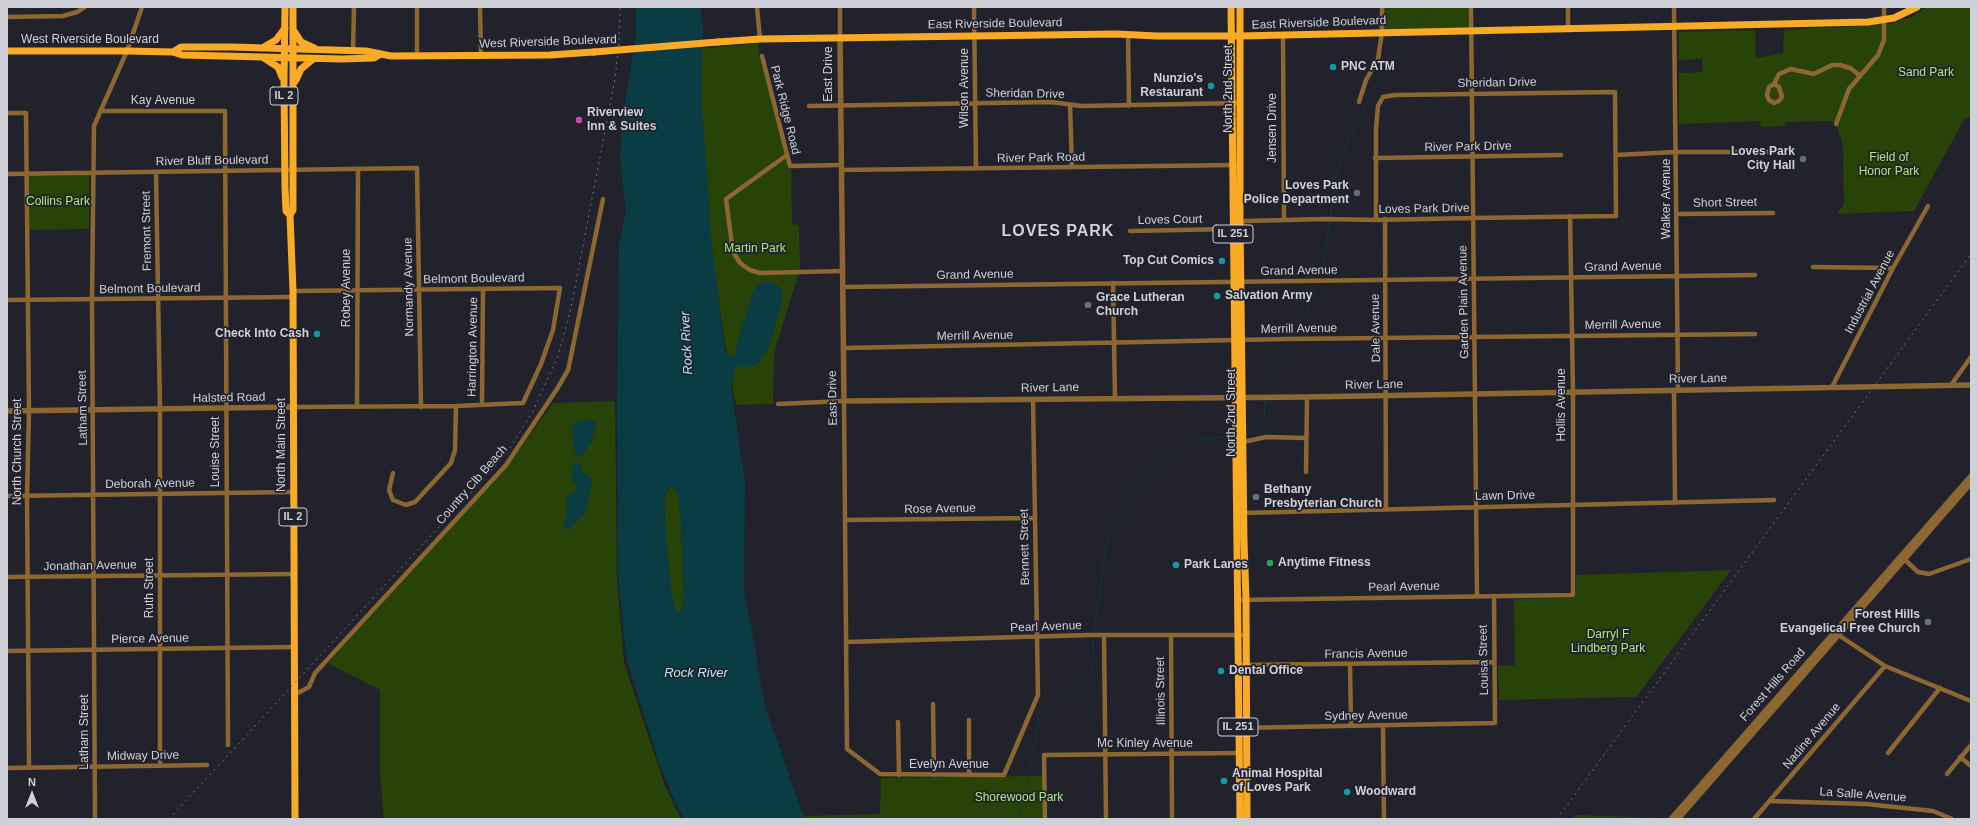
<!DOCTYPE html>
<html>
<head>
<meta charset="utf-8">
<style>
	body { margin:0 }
	#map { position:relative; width:1978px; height:826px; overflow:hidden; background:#21222c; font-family:Arial,sans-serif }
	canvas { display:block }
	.frame { position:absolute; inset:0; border:8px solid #d0d1d8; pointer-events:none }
	.north { position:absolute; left:12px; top:774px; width:40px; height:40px; -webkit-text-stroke:3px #21222c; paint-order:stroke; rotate:0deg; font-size:11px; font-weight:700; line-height:16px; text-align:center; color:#d0d1d8 }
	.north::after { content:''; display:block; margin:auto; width:14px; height:18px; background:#d0d1d8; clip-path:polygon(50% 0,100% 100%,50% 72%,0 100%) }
</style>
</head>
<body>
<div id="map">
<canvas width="1978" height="826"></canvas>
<div class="frame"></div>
<div class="north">N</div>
</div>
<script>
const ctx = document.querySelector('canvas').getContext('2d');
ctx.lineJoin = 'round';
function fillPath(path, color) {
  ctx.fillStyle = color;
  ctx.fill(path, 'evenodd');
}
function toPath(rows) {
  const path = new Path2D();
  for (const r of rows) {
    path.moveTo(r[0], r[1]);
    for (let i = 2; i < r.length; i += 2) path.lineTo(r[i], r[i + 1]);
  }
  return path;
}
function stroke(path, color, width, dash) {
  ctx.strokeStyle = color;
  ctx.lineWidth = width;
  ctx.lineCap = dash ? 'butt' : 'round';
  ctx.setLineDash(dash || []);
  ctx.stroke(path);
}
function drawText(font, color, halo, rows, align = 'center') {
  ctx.font = font + ' Arial,sans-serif';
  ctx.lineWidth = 3.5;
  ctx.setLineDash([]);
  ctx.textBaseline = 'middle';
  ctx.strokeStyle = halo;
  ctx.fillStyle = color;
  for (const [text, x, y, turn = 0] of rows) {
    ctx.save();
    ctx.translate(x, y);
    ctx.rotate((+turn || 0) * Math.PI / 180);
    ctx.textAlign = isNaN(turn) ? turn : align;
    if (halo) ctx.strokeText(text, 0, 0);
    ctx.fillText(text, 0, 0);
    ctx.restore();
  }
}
fillPath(toPath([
	[1382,7,1471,7,1471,31,1382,32],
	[1927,7,1971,7,1971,118,1965,118,1914,211,1837,214,1844,204,1843,145,1836,124,1832,121,1786,122,1784,126,1761,127,1760,121,1679,124,1679,73,1703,72,1702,59,1679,60,1679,32,1755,30,1756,58,1783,53,1784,30,1890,24,1912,17],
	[758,43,760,60,791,168,792,224,799,225,800,269,774,353,773,404,736,405,733,391,731,359,726,349,710,240,701,127,699,49],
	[87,175,89,177,89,229,28,230,29,176],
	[615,401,617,579,624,663,665,786,681,819,384,819,380,776,380,690,328,663,514,457,553,403],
	[669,486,672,487,678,496,681,522,684,599,682,611,679,613,675,608,671,592,666,538,664,502],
	[1731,570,1636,697,1499,700,1498,666,1515,665,1514,599,1571,598,1576,596,1576,575],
	[1042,776,1043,819,804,819,803,816,880,814,881,778],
	[1576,815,1664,818,1573,819]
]), '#284308');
fillPath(toPath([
	[636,7,704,7,700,9,703,25,701,97,708,184,711,238,725,351,730,357,737,353,736,346,753,292,759,284,767,281,776,284,782,290,782,302,769,346,760,362,750,367,741,366,735,369,731,387,745,482,744,592,755,645,758,669,766,708,804,819,684,819,674,800,659,763,627,660,618,579,617,402,619,245,626,211,620,160,622,121,636,36],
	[669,486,672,487,678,496,681,522,684,599,682,611,680,613,675,608,671,592,666,538,664,502],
	[585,419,593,420,596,424,591,443,581,457,576,454,574,450,572,427,574,424],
	[575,462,580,463,582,473,590,477,592,481,586,512,569,530,565,528,564,525,567,509,566,500,568,496,576,490,577,486,572,480,571,471]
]), '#093c43');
stroke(toPath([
	[1416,29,1431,7],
	[1330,217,1333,187,1341,157,1373,90,1412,35],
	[1320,278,1323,271,1330,220],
	[1295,336,1319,283],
	[1265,395,1268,383,1292,341],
	[1245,434,1259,429,1264,422,1265,400],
	[1094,633,1107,542,1114,527,1137,489,1159,466,1199,439,1232,437],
	[1018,819,1025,795,1038,723,1042,714,1063,701,1088,677,1094,660,1093,636]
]), '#093c43', 1);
stroke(toPath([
	[417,7,417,56],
	[480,7,481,55],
	[757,7,760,39],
	[974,7,976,169],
	[1471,7,1477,596],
	[1568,7,1568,28],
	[1674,7,1678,390],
	[7,17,63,16,77,12,85,7],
	[1128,34,1129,106],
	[1283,35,1284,220],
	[840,38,840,7],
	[353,51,354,7],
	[762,56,790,166,841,165],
	[1774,84,1779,74,1791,69,1814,74,1832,65,1840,65,1850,68,1859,75],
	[1774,84,1779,87,1782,97,1779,101,1774,103,1769,100,1767,95,1769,87,1774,84],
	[1359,102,1366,80,1378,59,1382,32,1382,7],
	[1070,105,1072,167],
	[809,106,1051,102,1082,106,1240,103],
	[100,111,225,111,228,745],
	[7,113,26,113,29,411,27,495,29,767],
	[1836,124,1849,89,1878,55,1884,40,1884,7],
	[787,155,726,199,733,252,740,263,750,270,760,273,843,271],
	[1616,155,1676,152,1772,152],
	[1375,158,1561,155],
	[841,170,1235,165],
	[156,172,160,410,160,766],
	[7,174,417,168,421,407],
	[1678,214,1773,213],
	[1385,219,1386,509],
	[1130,231,1228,229,1245,221,1325,219,1376,220,1472,218,1616,216,1615,92,1395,95,1383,97,1378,106,1376,129,1376,220],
	[1813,267,1893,268],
	[1113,283,1115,398],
	[843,287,1755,275],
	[293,291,560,288,553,330,541,364,523,403,456,406,293,407],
	[7,300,292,297],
	[844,348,1287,339,1755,334],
	[1951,385,1971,357],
	[1832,387,1893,268,1928,206],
	[1674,391,1675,503],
	[778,404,844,401,847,749,880,774,1004,775,1038,695,1033,399],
	[482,405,483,289],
	[357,407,358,169],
	[1243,442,1266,437,1305,438],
	[1306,472,1307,397],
	[393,473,389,490,393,500,406,505,415,502,451,463,455,450,456,406],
	[7,496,293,492],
	[1242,513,1774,500],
	[845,520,1035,518],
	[1903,558,1918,572,1929,574,1971,559],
	[7,577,293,574],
	[1237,600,1573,595,1573,392,1570,216],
	[1837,634,1885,666,1971,701],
	[1104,635,1106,819],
	[1171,635,1172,819],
	[846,642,1090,635,1246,635],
	[7,651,293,647],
	[1350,664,1351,726],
	[1238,665,1493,662],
	[294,695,309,687,315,673,506,465,557,389,568,370,570,361,603,199],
	[933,704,934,775],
	[969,720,969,775],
	[898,722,899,775],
	[1383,726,1384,819],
	[1238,728,1495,723,1494,596],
	[1888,753,1940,688],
	[1960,757,1971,766],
	[7,768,207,765],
	[1947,774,1971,745],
	[1770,801,1866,804,1933,811,1952,819],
	[95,819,92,300,94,126,127,51,142,7],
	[1045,819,1044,755,1240,753],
	[1754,819,1885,666]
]), '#8d6732', 4.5);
stroke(toPath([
	[840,38,844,401,1307,397,1971,385],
	[7,411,293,407],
	[1671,819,1971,476],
	[1678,819,1971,483]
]), '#8d6732', 5.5);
stroke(toPath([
	[285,7,284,83,285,188,286,211,290,215],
	[293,7,293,210,290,215,293,291,295,819],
	[1231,7,1240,819],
	[1240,7,1240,223,1244,540,1246,600,1247,819],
	[294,31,301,42,314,48],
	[718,42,760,39,1116,34,1157,36,1240,36,1868,22,1894,18,1917,7],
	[264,47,276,40,285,28],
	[7,51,127,51,173,52,182,55,342,59,374,58,379,55],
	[173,52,181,47,232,47,366,51,391,56,550,55,594,52],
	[264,58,278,67,282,77],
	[293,84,296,80,301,69,313,59]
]), '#faab26', 7);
stroke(toPath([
	[169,819,487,475,508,451,533,411,558,356,571,308,615,79,619,42,620,7],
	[1557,819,1971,254]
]), '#71727b', 1, [2, 4]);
stroke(toPath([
	[594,52,718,42]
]), '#faab26', 7);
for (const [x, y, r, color] of [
	[1333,67,4,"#0f9aa8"],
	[1211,86,4,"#0f9aa8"],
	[579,120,4,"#d1479c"],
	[1803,159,4,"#5c6f8a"],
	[1357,193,4,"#5c6f8a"],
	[1222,261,4,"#0f9aa8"],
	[1217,296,4,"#0f9aa8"],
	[1088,305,4,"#6b7280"],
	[317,334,4,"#0f9aa8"],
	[1256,497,4,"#6b7280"],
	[1270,563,4,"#2e9e5b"],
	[1176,565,4,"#0f9aa8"],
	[1928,622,4,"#6b7280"],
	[1221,671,4,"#0f9aa8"],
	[1224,781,4,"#0f9aa8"],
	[1347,792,4,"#0f9aa8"]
]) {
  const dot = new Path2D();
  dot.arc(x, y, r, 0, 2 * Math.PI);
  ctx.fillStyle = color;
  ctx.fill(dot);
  stroke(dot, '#21222c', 1.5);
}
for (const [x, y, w] of [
	[284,96,28],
	[1233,234,40],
	[293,517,28],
	[1238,727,40]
]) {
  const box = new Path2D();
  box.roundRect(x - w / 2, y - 9, w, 18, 3);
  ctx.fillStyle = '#21222c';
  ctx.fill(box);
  stroke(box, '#d0d1d8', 1);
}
drawText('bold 11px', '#d0d1d8', null, [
	["IL 2",284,96],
	["IL 251",1233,234],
	["IL 2",293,517],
	["IL 251",1238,727]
]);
drawText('12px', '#d0d1d8', '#21222c', [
	["East Riverside Boulevard",1319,23,-2],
	["East Riverside Boulevard",995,24,-1],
	["West Riverside Boulevard",90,40],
	["West Riverside Boulevard",548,42,-2],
	["East Drive",829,74,-90],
	["Sheridan Drive",1497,83,-1],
	["Wilson Avenue",965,88,-90],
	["North 2nd Street",1229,89,-90],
	["Sheridan Drive",1025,94,1],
	["Kay Avenue",163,101],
	["Park Ridge Road",785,110,76],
	["Jensen Drive",1273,128,-90],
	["River Park Drive",1468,147,-1],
	["River Park Road",1041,158,-1],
	["River Bluff Boulevard",212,161,-1],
	["Walker Avenue",1667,199,-90],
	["Short Street",1725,203,-1],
	["Loves Park Drive",1424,209,-1],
	["Loves Court",1170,220,-1],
	["Fremont Street",147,231,-91],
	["Grand Avenue",1623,267,-1],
	["Grand Avenue",1299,271,-1],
	["Grand Avenue",975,275,-1],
	["Belmont Boulevard",474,279,-1],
	["Normandy Avenue",409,287,-91],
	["Robey Avenue",347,288,-90],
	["Belmont Boulevard",150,289,-1],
	["Industrial Avenue",1870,292,-62],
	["Garden Plain Avenue",1464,302,-91],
	["Merrill Avenue",1623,325,-1],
	["Dale Avenue",1376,328,-91],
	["Merrill Avenue",1299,329,-1],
	["Merrill Avenue",975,336,-1],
	["Harrington Avenue",473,347,-89],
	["River Lane",1698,379,-1],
	["River Lane",1374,385,-1],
	["River Lane",1050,388,-1],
	["Halsted Road",229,398,-1],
	["East Drive",833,398,-91],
	["Hollis Avenue",1562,405,-90],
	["Latham Street",83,408,-91],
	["North 2nd Street",1232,413,-90],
	["North Main Street",282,445,-90],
	["North Church Street",18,452,-90],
	["Louise Street",216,452,-90],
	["Deborah Avenue",150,484,-1],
	["Country Clb Beach",472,485,-49],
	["Lawn Drive",1505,496,-1],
	["Rose Avenue",940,509,-1],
	["Bennett Street",1025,547,-91],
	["Jonathan Avenue",90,566,-1],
	["Pearl Avenue",1404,587,-1],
	["Ruth Street",150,588,-90],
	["Pearl Avenue",1046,627,-2],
	["Pierce Avenue",150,639,-1],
	["Francis Avenue",1366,654,-1],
	["Louisa Street",1484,660,-91],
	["Forest Hills Road",1773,685,-49],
	["Illinois Street",1161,691,-91],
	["Sydney Avenue",1366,716,-1],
	["Latham Street",85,732,-90],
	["Nadine Avenue",1812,736,-50],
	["Mc Kinley Avenue",1145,744],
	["Midway Drive",143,756,-1],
	["Evelyn Avenue",949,765],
	["La Salle Avenue",1863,795,4]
]);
drawText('bold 12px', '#d0d1d8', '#21222c', [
	["PNC ATM",1341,67],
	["Nunzio's",1203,79,"right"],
	["Restaurant",1203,93,"right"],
	["Riverview",587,113],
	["Inn & Suites",587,127],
	["Loves Park",1795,152,"right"],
	["City Hall",1795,166,"right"],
	["Loves Park",1349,186,"right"],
	["Police Department",1349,200,"right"],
	["Top Cut Comics",1214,261,"right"],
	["Salvation Army",1225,296],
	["Grace Lutheran",1096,298],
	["Church",1096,312],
	["Check Into Cash",309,334,"right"],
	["Bethany",1264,490],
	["Presbyterian Church",1264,504],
	["Anytime Fitness",1278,563],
	["Park Lanes",1184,565],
	["Forest Hills",1920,615,"right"],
	["Evangelical Free Church",1920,629,"right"],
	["Dental Office",1229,671],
	["Animal Hospital",1232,774],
	["of Loves Park",1232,788],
	["Woodward",1355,792]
], 'left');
drawText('12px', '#adeb78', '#21222c', [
	["Sand Park",1926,73],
	["Field of",1889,158],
	["Honor Park",1889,172],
	["Collins Park",58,202],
	["Martin Park",755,249],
	["Darryl F",1608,635],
	["Lindberg Park",1608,649],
	["Shorewood Park",1019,798]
]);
drawText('italic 13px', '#b0edf8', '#21222c', [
	["Rock River",687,343,-93],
	["Rock River",696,673]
]);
ctx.letterSpacing = '1px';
drawText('bold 16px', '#d0d1d8', '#21222c', [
	["LOVES PARK",1058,232]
]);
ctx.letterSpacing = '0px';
</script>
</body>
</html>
